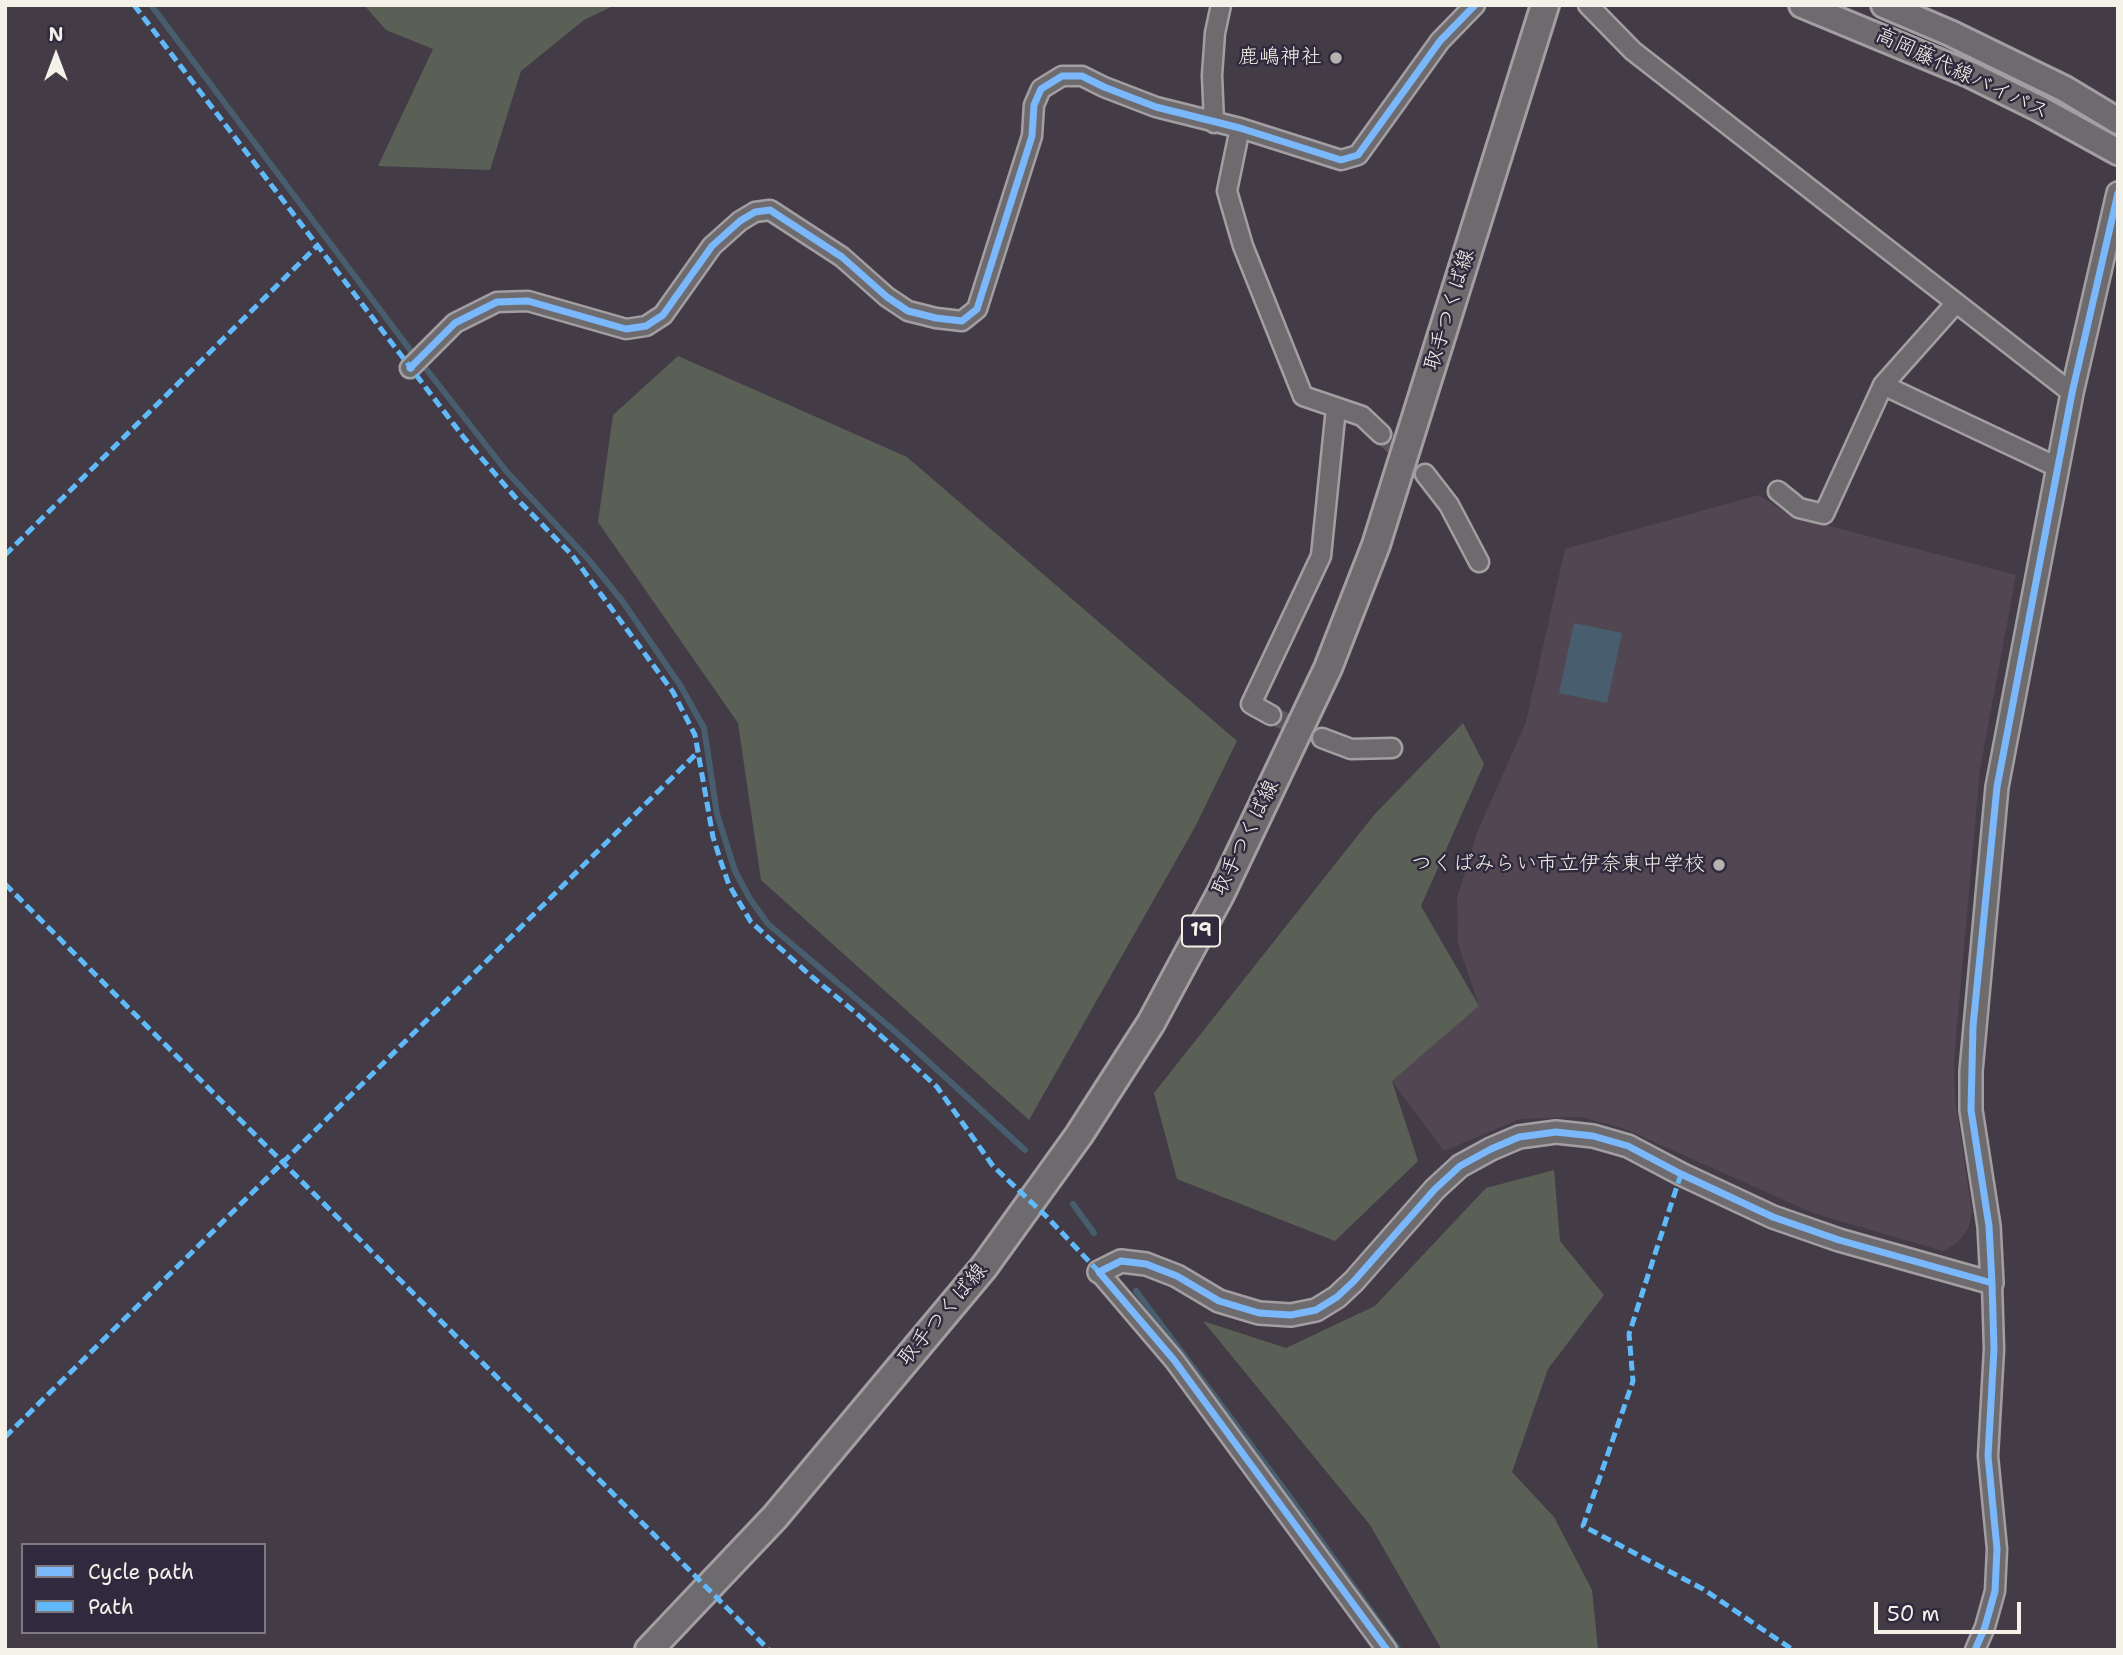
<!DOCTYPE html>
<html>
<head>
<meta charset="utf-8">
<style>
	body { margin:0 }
	#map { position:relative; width:2123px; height:1655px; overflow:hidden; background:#433c46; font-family:"Shantell Sans",sans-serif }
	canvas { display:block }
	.frame { position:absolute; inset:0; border:7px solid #f4f1e8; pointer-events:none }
	.legend { position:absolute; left:21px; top:1543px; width:245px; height:91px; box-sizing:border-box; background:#2f2a3d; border:2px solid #7e7a81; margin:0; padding:9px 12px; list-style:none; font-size:21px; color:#f4f1e8 }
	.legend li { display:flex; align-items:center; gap:14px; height:35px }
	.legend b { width:35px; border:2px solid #7e7a81 }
	.north { position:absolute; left:21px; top:21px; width:70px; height:70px; -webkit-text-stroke:5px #2f2a3d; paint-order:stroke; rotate:0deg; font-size:19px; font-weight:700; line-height:28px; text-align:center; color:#f4f1e8 }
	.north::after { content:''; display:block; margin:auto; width:24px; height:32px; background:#f4f1e8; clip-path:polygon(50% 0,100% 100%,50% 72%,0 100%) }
	.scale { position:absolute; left:1874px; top:1602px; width:147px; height:32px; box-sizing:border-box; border:4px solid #f4f1e8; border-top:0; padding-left:9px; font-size:21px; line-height:24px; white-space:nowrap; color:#f4f1e8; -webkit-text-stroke:5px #2f2a3d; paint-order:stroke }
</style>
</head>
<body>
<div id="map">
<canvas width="2123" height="1655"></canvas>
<div class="frame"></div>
<ul class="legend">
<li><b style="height:9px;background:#7ab7fb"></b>Cycle path</li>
<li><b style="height:9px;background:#60bafa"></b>Path</li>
</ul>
<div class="north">N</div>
<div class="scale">50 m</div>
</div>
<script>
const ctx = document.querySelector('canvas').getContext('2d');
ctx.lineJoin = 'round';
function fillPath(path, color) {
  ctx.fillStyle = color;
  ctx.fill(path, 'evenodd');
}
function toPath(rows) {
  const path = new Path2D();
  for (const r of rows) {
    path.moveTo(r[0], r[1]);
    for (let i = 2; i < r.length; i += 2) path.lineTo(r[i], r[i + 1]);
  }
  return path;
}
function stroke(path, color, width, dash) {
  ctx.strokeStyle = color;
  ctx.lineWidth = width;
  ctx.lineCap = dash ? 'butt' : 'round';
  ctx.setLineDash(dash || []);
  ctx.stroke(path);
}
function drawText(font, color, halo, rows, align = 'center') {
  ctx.font = font + ' "Shantell Sans","Klee One",sans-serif';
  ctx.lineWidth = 5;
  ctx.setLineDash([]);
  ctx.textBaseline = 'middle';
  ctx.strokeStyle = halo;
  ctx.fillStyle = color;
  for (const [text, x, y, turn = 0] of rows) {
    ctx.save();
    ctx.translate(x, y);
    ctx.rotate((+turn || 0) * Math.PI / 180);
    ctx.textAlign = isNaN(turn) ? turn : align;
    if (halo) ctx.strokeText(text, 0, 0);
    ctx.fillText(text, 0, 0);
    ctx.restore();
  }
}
fillPath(toPath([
	[1759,495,1791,516,2016,575,1980,769,1954,1058,1955,1099,1972,1212,1968,1229,1958,1242,1943,1251,1813,1213,1623,1128,1580,1117,1520,1119,1444,1151,1392,1081,1479,1006,1458,943,1457,898,1477,833,1526,722,1565,549]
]), '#534653');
fillPath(toPath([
	[364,5,615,5,584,20,521,71,490,170,378,166,433,49,386,30],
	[678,356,907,457,1237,741,1195,827,1029,1120,761,880,738,723,598,522,613,415],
	[1463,723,1484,764,1421,906,1479,1006,1392,1081,1418,1161,1335,1241,1177,1179,1154,1093,1374,815],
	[1554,1170,1560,1241,1604,1295,1548,1369,1512,1472,1554,1517,1592,1590,1598,1649,1442,1650,1370,1525,1203,1321,1286,1348,1375,1306,1486,1188]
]), '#5b6056');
fillPath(toPath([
	[1574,623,1622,633,1607,703,1559,693]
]), '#485e6e');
stroke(toPath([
	[151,5,411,351],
	[423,365,507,472,589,560,623,602,680,685,704,728,717,814,735,871,750,899,768,924,898,1034,1025,1150],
	[1073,1204,1094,1233],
	[1136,1291,1287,1493,1399,1650]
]), '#485e6e', 6);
stroke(toPath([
	[1381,434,1425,474],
	[1271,715,1322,738]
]), '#5e575e', 18, [18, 9]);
const minor = toPath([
	[1588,5,1633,51,2072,393],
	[1214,123,1212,75,1215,33,1221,5],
	[1240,128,1227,191,1243,246,1303,396,1362,416,1381,434],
	[410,368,455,323,497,302,528,301,626,329,646,326,663,315,712,246,740,221,755,212,770,210,842,257,887,297,908,311,936,318,962,321,977,309,1032,136,1034,105,1041,89,1062,76,1082,76,1104,87,1156,107,1240,128,1341,160,1358,155,1440,41,1475,5],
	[1883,385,2057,467],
	[1425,474,1449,505,1479,562],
	[1778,491,1799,508,1824,514,1883,385,1956,303],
	[1271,715,1251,704,1321,556,1336,408],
	[1322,738,1351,749,1392,748],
	[1099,1272,1174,1360,1387,1650],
	[1975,1650,1985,1627,1995,1591,1997,1549,1988,1456,1994,1349,1992,1283]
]);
const tertiary = toPath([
	[1099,1272,1121,1261,1146,1264,1177,1276,1219,1301,1259,1313,1291,1315,1316,1310,1337,1297,1354,1281,1435,1189,1460,1166,1491,1149,1519,1137,1556,1132,1593,1136,1628,1146,1681,1174,1773,1217,1839,1240,1992,1283,1989,1226,1971,1110,1971,1071,1997,787,2072,393,2118,193]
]);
const secondary = toPath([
	[1802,5,1971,75,2040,109,2118,152],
	[1884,5,1950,33,2065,89,2118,121]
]);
const primary = toPath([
	[649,1650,775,1517,984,1267,1079,1135,1151,1023,1221,893,1328,668,1376,545,1545,5]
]);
stroke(minor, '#a29ea1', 23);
stroke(tertiary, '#a29ea1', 26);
stroke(secondary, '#a29ea1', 30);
stroke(primary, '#a29ea1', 32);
stroke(minor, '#6e6b6e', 18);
stroke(tertiary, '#6e6b6e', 21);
stroke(secondary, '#6e6b6e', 24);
stroke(primary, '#6e6b6e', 26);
stroke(toPath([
	[134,5,465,439,515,497,572,555,673,692,695,735,713,837,721,862,729,885,751,922,811,976,855,1012,937,1087,993,1166,1047,1217,1099,1272],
	[5,555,317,246],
	[5,884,769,1650],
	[1681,1174,1629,1334,1633,1381,1583,1526,1703,1589,1793,1650],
	[5,1437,697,753]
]), '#60bafa', 5, [10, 5]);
stroke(toPath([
	[410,368,455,323,497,302,528,301,626,329,646,326,663,315,712,246,740,221,755,212,770,210,842,257,887,297,908,311,936,318,962,321,977,309,1032,136,1034,105,1041,89,1062,76,1082,76,1104,87,1156,107,1240,128,1341,160,1358,155,1440,41,1475,5],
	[1387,1650,1174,1360,1099,1272,1121,1261,1146,1264,1177,1276,1219,1301,1259,1313,1291,1315,1316,1310,1337,1297,1354,1281,1435,1189,1460,1166,1491,1149,1519,1137,1556,1132,1593,1136,1628,1146,1681,1174,1773,1217,1839,1240,1992,1283],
	[1975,1650,1985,1627,1995,1591,1997,1549,1988,1456,1994,1349,1992,1283,1989,1226,1971,1110,1973,1026,1997,787,2072,393,2118,193]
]), '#7ab7fb', 7);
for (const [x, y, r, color] of [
	[1336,58,7,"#b6b2af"],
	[1719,865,7,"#b6b2af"]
]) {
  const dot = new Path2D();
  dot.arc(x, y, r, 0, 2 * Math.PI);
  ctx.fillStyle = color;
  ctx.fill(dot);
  stroke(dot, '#2f2a3d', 2.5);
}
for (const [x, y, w] of [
	[1201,931,38]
]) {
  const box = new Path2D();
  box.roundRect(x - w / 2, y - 15.5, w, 31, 5);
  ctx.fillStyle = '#2f2a3d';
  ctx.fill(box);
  stroke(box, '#f4f1e8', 2);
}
drawText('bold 19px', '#f4f1e8', null, [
	["19",1201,931]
]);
drawText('21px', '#f4f1e8', '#2f2a3d', [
	["鹿嶋神社",1322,58],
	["つくばみらい市立伊奈東中学校",1705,865]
], 'right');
drawText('21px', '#f4f1e8', '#2f2a3d', [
	["高岡藤代線バイパス",1962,74,25],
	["取手つくば線",1450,310,-73],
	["取手つくば線",1246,838,-64],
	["取手つくば線",943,1315,-50]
]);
</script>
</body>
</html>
